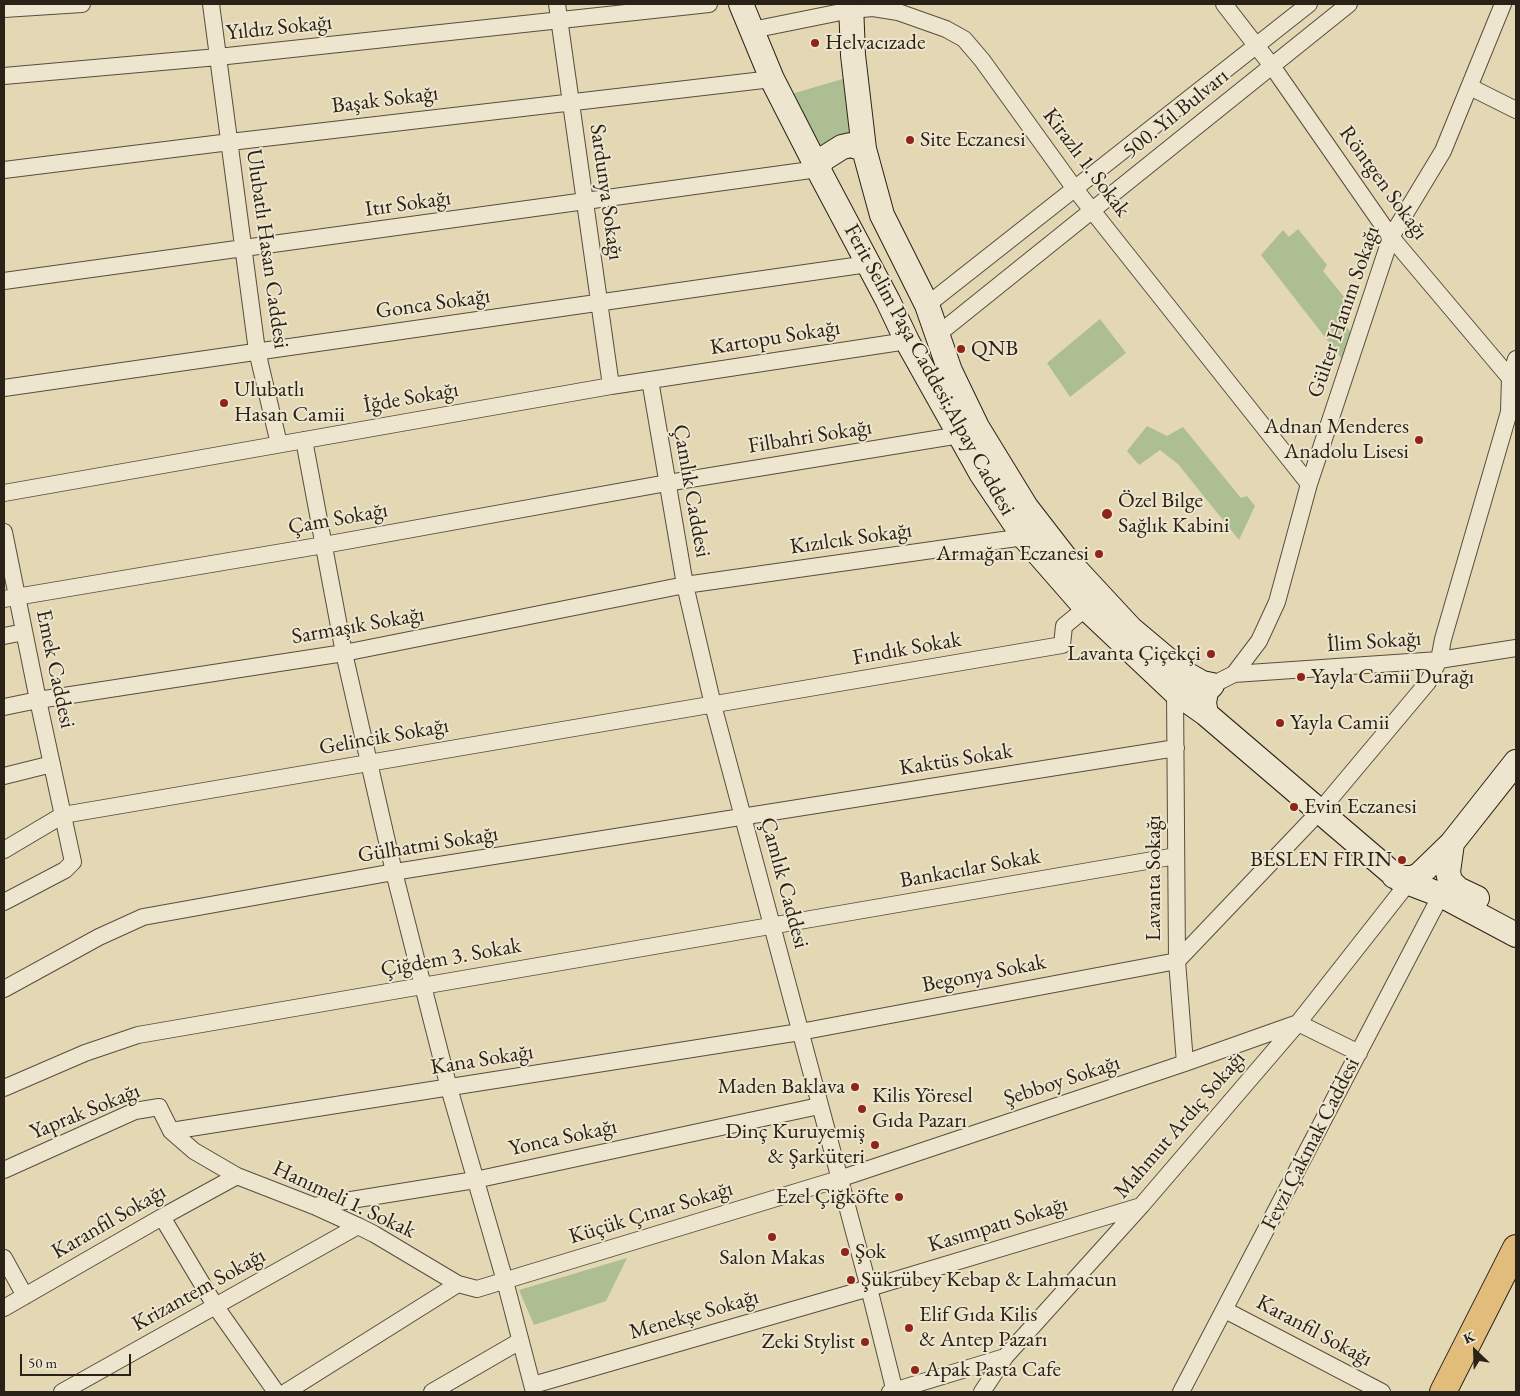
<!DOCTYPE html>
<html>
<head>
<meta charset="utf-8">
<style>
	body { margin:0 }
	#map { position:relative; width:1520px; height:1396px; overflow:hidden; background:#e3d7b4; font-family:"EB Garamond",serif }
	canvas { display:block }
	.frame { position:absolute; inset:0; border:5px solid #2a2117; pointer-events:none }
	.north { position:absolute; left:1450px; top:1326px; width:50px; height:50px; -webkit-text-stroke:4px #ede5ce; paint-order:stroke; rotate:336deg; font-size:14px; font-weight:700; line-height:20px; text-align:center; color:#2a2117 }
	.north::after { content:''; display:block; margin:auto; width:18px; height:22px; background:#2a2117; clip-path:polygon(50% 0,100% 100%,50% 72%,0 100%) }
	.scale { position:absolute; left:20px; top:1354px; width:111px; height:22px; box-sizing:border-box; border:2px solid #2a2117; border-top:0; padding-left:6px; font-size:15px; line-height:18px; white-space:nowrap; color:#2a2117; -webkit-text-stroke:4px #ede5ce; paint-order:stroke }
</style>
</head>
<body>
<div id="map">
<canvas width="1520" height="1396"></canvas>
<div class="frame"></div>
<div class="north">K</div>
<div class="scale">50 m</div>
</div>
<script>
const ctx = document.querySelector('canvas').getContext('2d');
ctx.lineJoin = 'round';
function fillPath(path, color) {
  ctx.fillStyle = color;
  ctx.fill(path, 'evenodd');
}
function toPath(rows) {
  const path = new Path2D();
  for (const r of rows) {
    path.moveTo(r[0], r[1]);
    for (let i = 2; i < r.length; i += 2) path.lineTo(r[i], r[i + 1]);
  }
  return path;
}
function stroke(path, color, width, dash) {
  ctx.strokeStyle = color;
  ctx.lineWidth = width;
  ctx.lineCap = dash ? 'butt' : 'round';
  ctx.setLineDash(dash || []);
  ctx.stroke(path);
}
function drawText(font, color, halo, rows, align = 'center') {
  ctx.font = font + ' "EB Garamond",serif';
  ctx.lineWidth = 4;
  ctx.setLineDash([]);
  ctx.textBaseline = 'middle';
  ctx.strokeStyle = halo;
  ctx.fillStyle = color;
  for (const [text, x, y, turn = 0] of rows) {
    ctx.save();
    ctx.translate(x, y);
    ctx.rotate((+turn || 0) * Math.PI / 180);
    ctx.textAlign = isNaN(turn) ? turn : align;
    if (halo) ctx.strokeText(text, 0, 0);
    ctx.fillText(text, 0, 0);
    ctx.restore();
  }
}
fillPath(toPath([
	[846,78,854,132,817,151,788,95],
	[1298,229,1327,265,1323,271,1349,303,1338,315,1352,334,1353,340,1342,359,1261,255,1283,230,1289,237],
	[1100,319,1126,353,1070,397,1047,363],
	[1147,426,1167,436,1183,427,1241,498,1247,496,1255,506,1239,540,1178,464,1160,450,1139,465,1127,451],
	[627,1258,606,1301,534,1325,519,1290]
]), '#adbf92');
const street = toPath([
	[211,4,257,351,279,444],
	[557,4,611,386],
	[1224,4,1272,66,1391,237,1510,378,1516,381],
	[4,9,82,4],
	[752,30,851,10,873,8,898,12,946,29,964,39,982,60,1075,189,1309,484],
	[4,76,218,57,709,4],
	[1470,87,1516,110],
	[4,170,230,142,772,79],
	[4,281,818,169],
	[927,305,1309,4],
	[937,335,1349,4],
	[650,380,685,585,713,705,869,1288,895,1392],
	[4,388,868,264],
	[304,440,344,653,394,872,449,1088,505,1281,534,1392],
	[4,493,611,386,907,341],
	[4,532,38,700,73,862,65,870,4,902],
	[4,599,324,545,667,483,960,435],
	[4,636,24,632],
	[1234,674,1439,660,1516,648],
	[1212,685,1234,674,1259,641,1277,602,1309,484,1391,237,1443,151,1503,4],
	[1175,692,1177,961,1185,1063],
	[4,707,38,700,344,653,685,585,1024,537],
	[4,776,52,764],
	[4,850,63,815,1062,645,1064,626,1086,608],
	[4,989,99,937,143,917,394,872,1176,748],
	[1298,1023,1359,1053],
	[4,1088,85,1053,138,1035,1176,856],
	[171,1131,800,1032,1177,961,1319,812,1428,682,1439,660,1443,639,1509,412,1510,378,1516,359],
	[4,1170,135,1111,159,1107,171,1131,194,1151,237,1176,314,1206,358,1226,374,1234,458,1284,477,1289,839,1179,1185,1063,1298,1023],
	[314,1206,475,1180,819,1106],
	[162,1217,216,1307,276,1392],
	[4,1258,25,1296],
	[4,1308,162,1217,237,1176],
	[1225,1310,1382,1392],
	[533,1385,869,1288,1141,1206],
	[62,1392,358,1226],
	[286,1392,458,1284],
	[432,1392,520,1341],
	[890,1392,1005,1357],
	[982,1392,1005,1357,1141,1206,1298,1023,1408,883],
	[1181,1392,1441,895]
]);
const secondary = toPath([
	[741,4,772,79,818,169,888,301,907,341,981,473,1024,537,1086,608,1175,692,1206,714,1399,879,1441,895,1516,935],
	[851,4,853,55,864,149,882,215,927,305,950,371,977,427,1026,507,1067,560,1131,629,1181,671,1202,683,1212,685,1206,691,1204,703,1206,714],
	[818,169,823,159,842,147,851,145,864,149],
	[1452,843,1448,872,1450,881,1458,889,1477,898],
	[1394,876,1404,878,1412,878,1419,875,1452,843,1516,762]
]);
const primary = toPath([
	[1443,1392,1516,1248]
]);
stroke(street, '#584e3e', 18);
stroke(secondary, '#2a2117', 26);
stroke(primary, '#2a2117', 28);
stroke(street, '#ede5ce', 16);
stroke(secondary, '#ede5ce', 24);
stroke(primary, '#e2bc7a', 26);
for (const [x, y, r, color] of [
	[815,43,5,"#8f2418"],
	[910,140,5,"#8f2418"],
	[961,349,5,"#8f2418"],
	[224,403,5,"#8f2418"],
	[1419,440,5,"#8f2418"],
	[1107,514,6,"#8f2418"],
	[1099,554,5,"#8f2418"],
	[1211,654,5,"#8f2418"],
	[1301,677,5,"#8f2418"],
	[1280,723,5,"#8f2418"],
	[1294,807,5,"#8f2418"],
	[1402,860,5,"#8f2418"],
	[855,1087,5,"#8f2418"],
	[862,1109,5,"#8f2418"],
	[875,1145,5,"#8f2418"],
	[899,1197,5,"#8f2418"],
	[772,1237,5,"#8f2418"],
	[845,1252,5,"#8f2418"],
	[851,1280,5,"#8f2418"],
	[909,1328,5,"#8f2418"],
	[865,1342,5,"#8f2418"],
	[915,1370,5,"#8f2418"]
]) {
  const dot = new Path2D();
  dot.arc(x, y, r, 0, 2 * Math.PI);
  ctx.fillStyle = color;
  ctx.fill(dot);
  stroke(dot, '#ede5ce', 2);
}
drawText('22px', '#2a2117', '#ede5ce', [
	["Yıldız Sokağı",279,28,-6],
	["Başak Sokağı",385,100,-7],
	["500. Yıl Bulvarı",1176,114,-39],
	["Kirazlı 1. Sokak",1086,163,53],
	["Röntgen Sokağı",1383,183,54],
	["Sardunya Sokağı",606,192,82],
	["Itır Sokağı",408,204,-8],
	["Ulubatlı Hasan Caddesi",267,249,82],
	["Gonca Sokağı",433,304,-8],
	["Gülter Hanım Sokağı",1344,312,-71],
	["Kartopu Sokağı",775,338,-9],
	["Ferit Selim Paşa Caddesi;Alpay Caddesi",929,370,61],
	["İğde Sokağı",411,398,-10],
	["Filbahri Sokağı",810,437,-9],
	["Çamlık Caddesi",691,491,80],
	["Çam Sokağı",338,519,-10],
	["Kızılcık Sokağı",851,539,-8],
	["Sarmaşık Sokağı",358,626,-10],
	["İlim Sokağı",1374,642,-4],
	["Fındık Sokak",907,649,-10],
	["Emek Caddesi",55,669,78],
	["Gelincik Sokağı",384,737,-10],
	["Kaktüs Sokak",956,760,-9],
	["Gülhatmi Sokağı",428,845,-9],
	["Bankacılar Sokak",970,869,-10],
	["Lavanta Sokağı",1154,878,-90],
	["Çamlık Caddesi",784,883,75],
	["Çiğdem 3. Sokak",451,958,-10],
	["Begonya Sokak",984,974,-11],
	["Kana Sokağı",482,1060,-9],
	["Şebboy Sokağı",1062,1081,-18],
	["Yaprak Sokağı",85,1112,-22],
	["Mahmut Ardıç Sokağı",1180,1125,-49],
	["Yonca Sokağı",563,1138,-12],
	["Fevzi Çakmak Caddesi",1311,1144,-63],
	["Hanımeli 1. Sokak",344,1200,25],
	["Küçük Çınar Sokağı",651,1213,-17],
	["Karanfil Sokağı",109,1222,-30],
	["Kasımpatı Sokağı",998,1225,-17],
	["Krizantem Sokağı",199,1290,-29],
	["Menekşe Sokağı",694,1315,-16],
	["Karanfil Sokağı",1314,1331,28]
]);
drawText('22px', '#2a2117', '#ede5ce', [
	["Helvacızade",825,43],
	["Site Eczanesi",920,140],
	["QNB",971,349],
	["Ulubatlı",234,390],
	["Hasan Camii",234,415],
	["Adnan Menderes",1409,427,"right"],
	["Anadolu Lisesi",1409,452,"right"],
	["Özel Bilge",1118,501],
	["Sağlık Kabini",1118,526],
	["Armağan Eczanesi",1089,554,"right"],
	["Lavanta Çiçekçi",1201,654,"right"],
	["Yayla Camii Durağı",1311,677],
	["Yayla Camii",1290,723],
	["Evin Eczanesi",1304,807],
	["BESLEN FIRIN",1392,860,"right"],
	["Maden Baklava",845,1087,"right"],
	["Kilis Yöresel",872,1096],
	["Gıda Pazarı",872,1121],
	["Dinç Kuruyemiş",865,1132,"right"],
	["& Şarküteri",865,1157,"right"],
	["Ezel Çiğköfte",889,1197,"right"],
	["Şok",855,1252],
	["Salon Makas",772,1258,"center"],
	["Şükrübey Kebap & Lahmacun",861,1280],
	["Elif Gıda Kilis",919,1315],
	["& Antep Pazarı",919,1340],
	["Zeki Stylist",855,1342,"right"],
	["Apak Pasta Cafe",925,1370]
], 'left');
</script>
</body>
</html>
